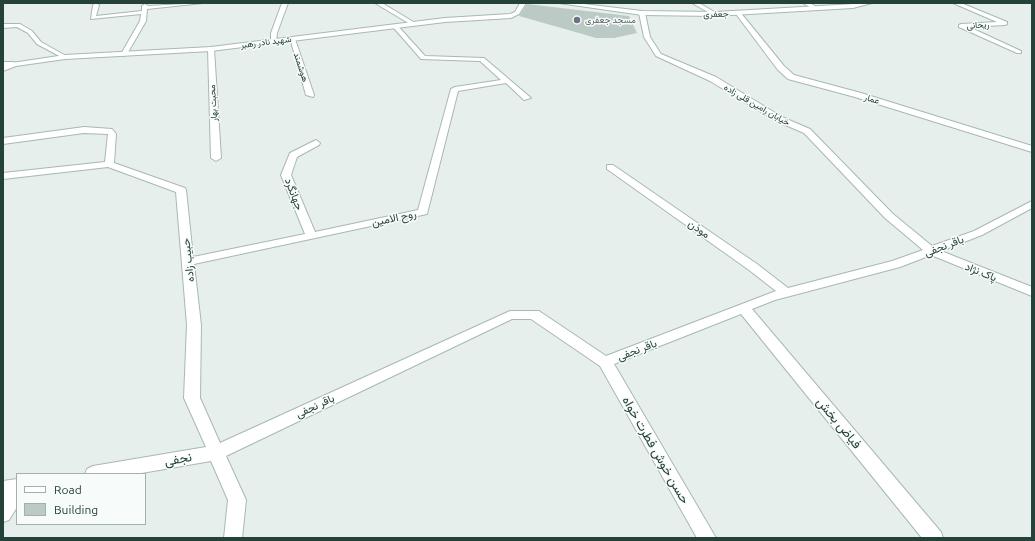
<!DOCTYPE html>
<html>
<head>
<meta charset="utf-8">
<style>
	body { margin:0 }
	#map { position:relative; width:1035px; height:541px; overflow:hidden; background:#e6efeb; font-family:Ubuntu,sans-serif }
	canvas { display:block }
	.frame { position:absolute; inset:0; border:4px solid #24423a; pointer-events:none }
	.legend { position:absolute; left:16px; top:473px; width:130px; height:52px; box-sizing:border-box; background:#f7fbf9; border:1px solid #a3b1ad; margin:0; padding:5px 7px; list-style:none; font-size:12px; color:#24423a }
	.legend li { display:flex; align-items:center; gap:8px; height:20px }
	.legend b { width:20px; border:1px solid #a3b1ad }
</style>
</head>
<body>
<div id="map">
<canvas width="1035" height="541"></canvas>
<div class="frame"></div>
<ul class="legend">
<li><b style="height:5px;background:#fff"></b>Road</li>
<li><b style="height:11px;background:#bbcac4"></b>Building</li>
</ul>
</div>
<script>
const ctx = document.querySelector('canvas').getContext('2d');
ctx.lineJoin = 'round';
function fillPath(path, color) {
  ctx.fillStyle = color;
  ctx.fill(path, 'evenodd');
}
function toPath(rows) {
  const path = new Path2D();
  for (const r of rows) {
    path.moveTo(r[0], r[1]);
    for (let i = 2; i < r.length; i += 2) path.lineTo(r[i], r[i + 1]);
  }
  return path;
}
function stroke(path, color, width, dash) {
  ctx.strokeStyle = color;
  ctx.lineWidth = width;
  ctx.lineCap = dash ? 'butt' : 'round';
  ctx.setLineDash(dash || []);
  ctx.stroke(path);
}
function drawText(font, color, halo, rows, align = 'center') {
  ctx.font = font + ' Ubuntu,Vazirmatn,sans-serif';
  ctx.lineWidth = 3;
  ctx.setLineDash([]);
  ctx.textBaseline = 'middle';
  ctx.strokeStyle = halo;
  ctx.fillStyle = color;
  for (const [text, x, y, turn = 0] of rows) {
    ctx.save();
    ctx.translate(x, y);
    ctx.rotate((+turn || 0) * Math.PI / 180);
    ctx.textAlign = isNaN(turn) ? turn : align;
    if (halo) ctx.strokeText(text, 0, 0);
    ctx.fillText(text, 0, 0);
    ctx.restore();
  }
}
fillPath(toPath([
	[527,4,629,16,637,33,614,38,596,38,579,33,519,16]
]), '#bbcac4');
const street = toPath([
	[96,3,99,5,96,16,142,11,142,6,145,4,148,6,203,3,147,9,146,21,127,54,124,56,121,54,140,21,141,14,91,19,93,5,96,3],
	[282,3,288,3,277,33,276,42,271,43,271,33,282,3],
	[375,3,382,3,415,23,410,24,375,3],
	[692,3,699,3,718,14,713,15,692,3],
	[803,3,810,3,818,8,813,9,803,3],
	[953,3,961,3,1007,22,1007,24,1005,25,969,27,1021,51,1021,53,1017,53,959,27,959,25,961,24,997,22,953,3],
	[642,11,645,13,650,37,661,54,716,77,782,117,810,129,893,214,932,246,974,231,1032,201,1032,208,982,235,941,251,1032,287,1032,296,931,255,900,267,775,300,752,309,941,532,943,538,922,538,741,314,614,364,716,538,697,538,600,366,531,319,512,319,226,456,246,500,242,538,224,538,228,500,211,461,136,474,85,474,87,469,93,466,206,447,184,398,187,325,176,192,108,167,3,179,3,173,105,162,108,134,84,133,3,144,3,138,84,127,112,129,116,134,114,163,185,188,186,190,193,257,305,234,281,175,290,153,316,140,320,143,319,145,297,157,291,175,315,232,418,210,451,89,455,87,501,80,480,61,421,59,393,27,393,25,397,25,425,56,484,58,531,98,524,100,506,83,458,91,427,214,194,264,201,325,200,398,220,443,510,311,539,311,606,356,776,291,749,270,607,169,607,165,613,165,757,264,788,288,892,261,923,250,885,218,804,133,776,121,710,81,656,56,644,37,639,13,642,11],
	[736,12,740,12,784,66,794,75,861,93,1032,146,1032,152,855,97,788,79,778,70,736,14,736,12],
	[3,24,20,24,32,31,41,42,68,57,63,58,37,44,28,33,17,27,3,28,3,24],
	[290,38,295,39,314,95,313,97,306,95,290,38],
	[211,47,214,49,221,158,216,161,211,158,208,49,211,47],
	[3,62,14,62,17,64,14,66,3,66,3,62],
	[17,479,17,507,9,520,3,522,3,481,17,479]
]);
const secondary = toPath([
	[520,3,526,3,519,14,511,18,445,22,211,51,65,59,16,66,3,71,3,66,12,63,65,55,211,47,445,18,510,14,515,12,520,3],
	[559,3,575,3,642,11,715,12,872,3,853,8,715,16,642,15,559,3]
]);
stroke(street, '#a8b8b2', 2);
stroke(secondary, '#a4bbb3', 2);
fillPath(street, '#fff');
fillPath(secondary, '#fff');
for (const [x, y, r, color] of [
	[577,20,4,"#6b7280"]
]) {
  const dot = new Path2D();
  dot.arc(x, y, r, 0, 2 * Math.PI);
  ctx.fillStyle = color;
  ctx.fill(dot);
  stroke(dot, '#f7fbf9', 1.5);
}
drawText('9px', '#24423a', '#f7fbf9', [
	["جعفری",716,14,-1],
	["ریحانی",978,25,-4],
	["شهید نادر رهبر",266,42,-7],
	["هوشمند",301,67,72],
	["عمار",872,99,17],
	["محبت بهار",213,103,-93],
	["خیابان رامین قلی زاده",757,105,30]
]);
drawText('9px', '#5b616d', '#f7fbf9', [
	["مسجد جعفری",585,20]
], 'left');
drawText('11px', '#24423a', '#f7fbf9', [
	["جهانگرد",294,194,69],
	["روح الامین",394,218,-12],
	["موذن",699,229,35],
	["باقر نجفی",944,246,-21],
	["حبیب زاده",188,260,-96],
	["پاک نژاد",981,272,22],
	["باقر نجفی",637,350,-21],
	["باقر نجفی",315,406,-25]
]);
drawText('13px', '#24423a', '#f7fbf9', [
	["فیاض بخش",839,423,50],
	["حسن خوش فطرت خواه",656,450,60],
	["نجفی",178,459,-10]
]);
</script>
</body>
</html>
